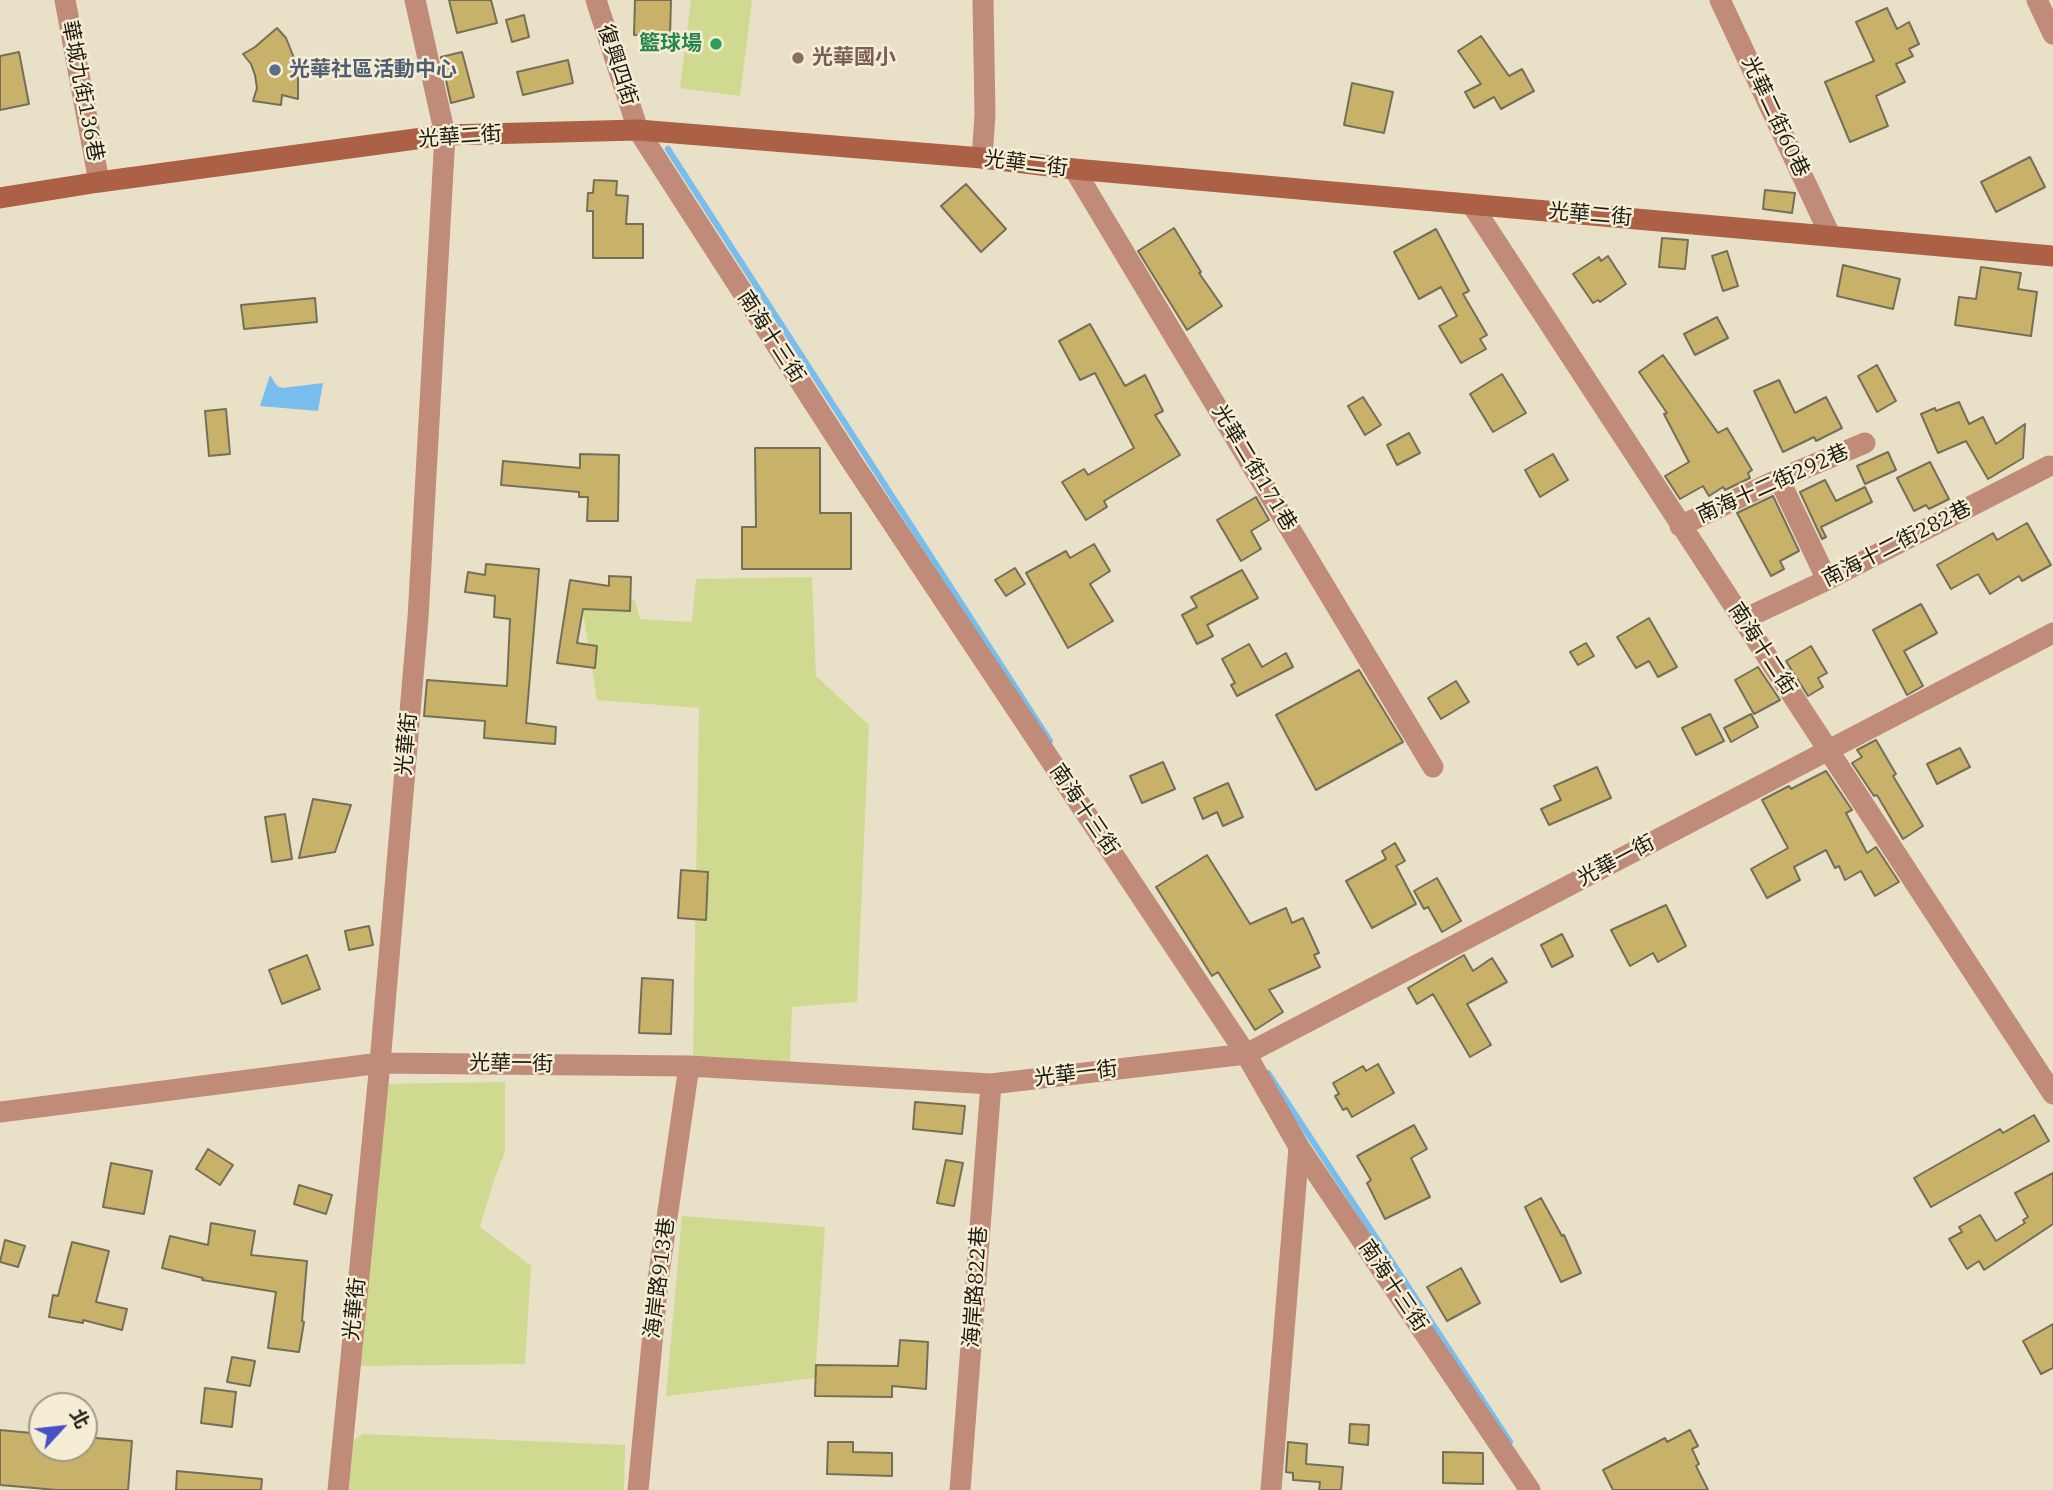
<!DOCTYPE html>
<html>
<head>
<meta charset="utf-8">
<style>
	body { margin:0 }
	#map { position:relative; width:2053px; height:1490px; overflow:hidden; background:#e8e1c7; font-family:"IBM Plex Serif","Noto Sans TC",serif }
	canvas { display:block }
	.north { position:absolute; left:28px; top:1392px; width:70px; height:70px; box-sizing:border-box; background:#f6eed4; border:2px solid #9f9986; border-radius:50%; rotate:63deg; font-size:19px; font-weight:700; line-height:28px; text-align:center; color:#1c1910 }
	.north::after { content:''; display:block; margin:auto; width:24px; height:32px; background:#4850c5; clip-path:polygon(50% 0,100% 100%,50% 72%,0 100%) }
</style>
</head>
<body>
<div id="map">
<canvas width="2053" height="1490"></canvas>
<div class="north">北</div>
</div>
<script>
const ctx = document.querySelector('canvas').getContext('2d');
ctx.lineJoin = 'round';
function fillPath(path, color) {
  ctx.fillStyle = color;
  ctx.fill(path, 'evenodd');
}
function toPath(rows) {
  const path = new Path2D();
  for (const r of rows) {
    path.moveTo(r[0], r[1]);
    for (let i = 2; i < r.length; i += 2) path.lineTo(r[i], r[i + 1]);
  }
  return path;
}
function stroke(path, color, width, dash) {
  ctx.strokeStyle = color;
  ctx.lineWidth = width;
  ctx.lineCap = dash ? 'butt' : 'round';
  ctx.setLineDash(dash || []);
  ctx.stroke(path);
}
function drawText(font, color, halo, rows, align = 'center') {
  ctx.font = font + ' "IBM Plex Serif","Noto Sans TC",serif';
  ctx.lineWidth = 5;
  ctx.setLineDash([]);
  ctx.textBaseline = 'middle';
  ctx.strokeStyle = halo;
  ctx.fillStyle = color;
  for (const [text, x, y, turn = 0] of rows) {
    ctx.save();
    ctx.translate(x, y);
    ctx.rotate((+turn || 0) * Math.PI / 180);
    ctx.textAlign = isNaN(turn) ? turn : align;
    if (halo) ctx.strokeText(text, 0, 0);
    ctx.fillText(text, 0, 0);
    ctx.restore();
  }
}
fillPath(toPath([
	[691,0,752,0,740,96,680,88],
	[812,577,816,676,869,725,857,1002,792,1007,790,1063,693,1059,699,708,597,700,582,605,635,600,640,619,692,622,696,579],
	[505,1082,505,1152,494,1180,480,1227,531,1266,525,1364,355,1366,377,1084],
	[682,1216,825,1227,815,1378,666,1396],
	[363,1434,625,1445,624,1490,344,1490,349,1443]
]), '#d0d990');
fillPath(toPath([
	[270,375,277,386,282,388,323,383,318,411,260,406]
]), '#79bdec');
stroke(toPath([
	[668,149,1050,741],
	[1268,1073,1510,1442]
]), '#79bdec', 6);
const building = toPath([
	[449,0,491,0,497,23,457,33,449,0],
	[635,0,671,0,670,37,634,35,635,0],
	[1887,8,1897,29,1909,22,1919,44,1909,49,1913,56,1896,64,1905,82,1876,96,1888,126,1850,142,1825,82,1874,61,1856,22,1887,8],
	[524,15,529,37,512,42,506,20,524,15],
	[277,28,286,38,294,58,298,78,298,99,282,95,281,105,253,101,257,88,255,75,251,64,243,54,255,47,277,28],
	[1481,36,1509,76,1522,69,1534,91,1501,109,1494,97,1474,108,1465,92,1481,84,1458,51,1481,36],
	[19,52,29,104,0,110,0,56,19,52],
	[462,52,474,97,451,103,441,57,462,52],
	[568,60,573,83,523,95,517,72,568,60],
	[1352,83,1393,92,1384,133,1344,125,1352,83],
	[2030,157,2045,187,1996,212,1981,182,2030,157],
	[594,180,617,181,616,195,628,196,626,224,643,224,643,258,593,258,593,211,587,211,588,193,593,193,594,180],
	[966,184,1006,229,981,252,941,206,966,184],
	[1765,190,1795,193,1792,213,1763,209,1765,190],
	[1174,228,1201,272,1199,273,1222,306,1187,330,1138,251,1174,228],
	[1436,229,1469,291,1463,294,1487,335,1480,339,1486,349,1461,363,1439,326,1457,316,1441,287,1419,299,1394,252,1436,229],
	[1662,238,1688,240,1685,269,1659,267,1662,238],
	[1727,251,1738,286,1723,291,1712,256,1727,251],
	[1608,256,1626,284,1600,302,1598,300,1593,303,1573,274,1599,257,1601,261,1608,256],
	[1843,265,1900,279,1893,309,1837,296,1843,265],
	[1981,267,2021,273,2018,289,2037,292,2031,336,1955,325,1959,297,1976,299,1981,267],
	[315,298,317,322,244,329,241,305,315,298],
	[1717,317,1728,338,1695,355,1684,334,1717,317],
	[1090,324,1125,386,1145,375,1163,411,1155,415,1180,455,1104,501,1107,507,1086,520,1062,482,1084,469,1088,475,1134,448,1095,373,1080,380,1059,341,1090,324],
	[1663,355,1718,433,1727,428,1752,470,1748,473,1750,478,1725,490,1723,487,1709,496,1703,486,1680,499,1665,476,1689,462,1664,414,1667,413,1639,372,1663,355],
	[1877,365,1896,401,1877,412,1858,376,1877,365],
	[1502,374,1526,413,1493,432,1470,394,1502,374],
	[1779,380,1795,413,1826,397,1842,428,1816,441,1814,437,1783,452,1754,391,1779,380],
	[1363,397,1381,425,1365,435,1348,406,1363,397],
	[1959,402,1969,424,1983,417,1996,444,2025,424,2023,458,1988,479,1966,441,1938,453,1921,414,1935,408,1936,411,1959,402],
	[226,409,230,454,209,456,205,411,226,409],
	[1409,433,1420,453,1397,465,1387,445,1409,433],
	[755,448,820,448,820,513,851,513,851,569,742,569,742,527,756,527,755,448],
	[1888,452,1896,470,1865,484,1857,466,1888,452],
	[580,454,619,455,618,521,587,521,588,497,579,497,579,492,501,485,503,461,580,468,580,454],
	[1553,454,1568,480,1540,497,1525,470,1553,454],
	[1930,462,1949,499,1929,509,1926,505,1914,511,1897,478,1930,462],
	[1825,480,1836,501,1865,487,1872,502,1821,527,1826,537,1822,539,1800,492,1825,480],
	[1773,496,1799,551,1780,561,1784,569,1771,576,1737,513,1773,496],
	[1256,497,1269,520,1251,531,1261,549,1241,561,1217,520,1256,497],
	[2027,523,2051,565,2022,581,2019,576,1990,594,1978,574,1951,589,1937,565,1993,533,1997,540,2027,523],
	[1094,544,1110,571,1090,584,1113,621,1068,648,1026,573,1066,551,1070,558,1094,544],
	[486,564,539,569,526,723,556,727,555,744,484,738,485,721,424,716,427,680,507,686,510,619,494,617,495,596,465,592,468,572,485,575,486,564],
	[1015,568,1025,584,1006,596,995,580,1015,568],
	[1242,570,1258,598,1207,625,1213,636,1197,644,1182,615,1197,607,1191,597,1242,570],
	[609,576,631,577,630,611,583,609,577,643,597,646,595,668,557,663,570,580,609,586,609,576],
	[1921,604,1937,633,1904,651,1923,686,1907,695,1873,630,1921,604],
	[1649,618,1677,667,1658,677,1649,661,1636,668,1617,637,1649,618],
	[1586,643,1594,656,1578,665,1570,652,1586,643],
	[1249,644,1262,667,1286,653,1293,667,1237,696,1231,685,1235,683,1222,659,1249,644],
	[1811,646,1827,673,1818,678,1823,687,1808,696,1786,661,1811,646],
	[1758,667,1780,700,1754,714,1735,680,1758,667],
	[1359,670,1403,742,1316,790,1276,715,1359,670],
	[1456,681,1469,702,1441,719,1428,698,1456,681],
	[1710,714,1724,741,1696,755,1682,728,1710,714],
	[1751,714,1758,727,1731,742,1724,728,1751,714],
	[1876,740,1896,774,1893,776,1923,826,1903,839,1877,795,1874,796,1852,763,1862,757,1857,750,1876,740],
	[1960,748,1970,767,1937,784,1927,764,1960,748],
	[1163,762,1175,789,1142,803,1130,776,1163,762],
	[1597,767,1611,798,1549,825,1541,809,1561,800,1554,786,1597,767],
	[1826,771,1852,810,1846,813,1867,853,1876,847,1899,882,1875,896,1861,871,1845,880,1839,866,1835,868,1826,850,1794,867,1800,880,1767,898,1751,869,1788,848,1762,800,1789,786,1791,789,1826,771],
	[1228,783,1243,817,1223,826,1217,812,1203,819,1194,798,1228,783],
	[313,799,351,805,335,852,299,858,313,799],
	[285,814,292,859,272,862,265,817,285,814],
	[1395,843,1405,861,1396,866,1416,904,1372,928,1346,881,1386,859,1382,851,1395,843],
	[1207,855,1250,924,1286,908,1292,923,1303,918,1319,953,1314,955,1320,967,1269,990,1283,1012,1255,1030,1218,972,1212,976,1156,887,1207,855],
	[681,870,708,872,706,920,678,918,681,870],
	[1437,878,1461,921,1442,932,1428,907,1424,909,1414,891,1437,878],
	[1666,905,1686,946,1658,962,1653,953,1630,966,1611,930,1666,905],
	[369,926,373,945,349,950,345,931,369,926],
	[1562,934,1573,956,1552,967,1541,945,1562,934],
	[307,955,320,989,282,1004,269,970,307,955],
	[1464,955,1473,971,1492,958,1507,982,1467,1004,1491,1045,1470,1057,1433,994,1417,1004,1408,988,1464,955],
	[642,978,673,980,671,1034,639,1033,642,978],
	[1378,1064,1394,1093,1352,1117,1347,1108,1343,1110,1335,1096,1339,1094,1333,1083,1363,1066,1366,1071,1378,1064],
	[915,1102,965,1106,962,1134,913,1129,915,1102],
	[2034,1115,2049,1141,1931,1207,1914,1178,2000,1129,2003,1133,2034,1115],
	[1414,1125,1427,1149,1411,1158,1430,1197,1385,1219,1367,1183,1371,1180,1357,1156,1414,1125],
	[208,1149,233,1165,220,1185,196,1169,208,1149],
	[946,1160,963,1163,954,1206,937,1203,946,1160],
	[111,1163,152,1171,144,1214,103,1207,111,1163],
	[2053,1173,2053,1224,1984,1270,1979,1261,1967,1269,1949,1239,1962,1232,1959,1227,1980,1215,1996,1241,2025,1223,2023,1220,2028,1217,2015,1193,2053,1173],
	[299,1185,332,1195,326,1214,294,1204,299,1185],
	[1541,1198,1562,1236,1564,1235,1581,1273,1561,1282,1525,1207,1541,1198],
	[211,1223,255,1231,251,1255,307,1261,302,1321,304,1322,299,1352,268,1348,276,1292,202,1280,203,1278,162,1268,170,1236,208,1245,211,1223],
	[5,1240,25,1246,18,1267,0,1262,5,1240],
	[72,1242,109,1251,96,1302,127,1309,122,1330,83,1320,83,1323,49,1317,53,1295,58,1296,72,1242],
	[1461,1268,1480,1303,1447,1321,1427,1287,1461,1268],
	[2053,1324,2053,1368,2041,1374,2023,1341,2053,1324],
	[900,1340,928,1342,926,1389,892,1386,892,1397,815,1396,816,1365,898,1366,900,1340],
	[232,1357,255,1361,250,1386,227,1382,232,1357],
	[205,1388,236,1392,232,1427,201,1423,205,1388],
	[1350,1424,1369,1425,1368,1445,1349,1443,1350,1424],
	[0,1430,42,1434,42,1448,84,1448,84,1437,132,1441,128,1490,57,1490,0,1485,0,1430],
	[1690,1430,1698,1446,1692,1449,1699,1464,1696,1466,1708,1490,1613,1490,1603,1470,1665,1438,1667,1442,1690,1430],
	[828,1442,853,1442,853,1452,892,1453,892,1476,827,1474,828,1442],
	[1288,1442,1307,1444,1306,1464,1343,1467,1341,1490,1319,1490,1320,1482,1293,1480,1293,1473,1286,1472,1288,1442],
	[1443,1452,1483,1453,1483,1484,1443,1483,1443,1452],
	[177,1471,262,1479,261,1490,176,1490,177,1471]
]);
fillPath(building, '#c8b269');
stroke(building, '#766f58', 2);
stroke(toPath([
	[65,0,99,182],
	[596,0,638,130,852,462,1246,1054,1299,1147,1530,1490],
	[1720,0,1830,235],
	[2037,0,2053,34],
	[982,158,985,115,983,0],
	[1074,169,1433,767],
	[1472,205,2053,1094],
	[1779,479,1827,580],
	[1680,526,1779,479,1865,443],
	[1744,619,1827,580,2049,466],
	[0,1112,380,1063,689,1066,991,1084,1246,1054,2053,633],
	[338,1490,380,1063,418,618,445,135,415,0],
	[638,1490,658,1280,689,1066],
	[960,1490,991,1084],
	[1271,1490,1299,1147]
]), '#c08b79', 21);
stroke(toPath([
	[0,198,99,182,445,135,638,130,982,158,1074,169,2053,256]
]), '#ac6045', 21);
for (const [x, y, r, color] of [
	[716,44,7,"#2e9e5b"],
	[798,58,7,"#8d6e63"],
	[275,70,7,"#5c6f8a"]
]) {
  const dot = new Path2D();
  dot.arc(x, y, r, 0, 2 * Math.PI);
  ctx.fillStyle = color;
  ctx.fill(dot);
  stroke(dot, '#f6eed4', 2.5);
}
drawText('bold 21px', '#27864d', '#f6eed4', [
	["籃球場",702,44]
], 'right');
drawText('bold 21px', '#785e54', '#f6eed4', [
	["光華國小",812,58]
], 'left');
drawText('21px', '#1c1910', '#f6eed4', [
	["復興四街",617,65,72],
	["華城九街136巷",82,91,79],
	["光華二街60巷",1775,117,65],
	["光華二街",460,137,-4],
	["光華二街",1026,164,7],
	["光華二街",1590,215,5],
	["南海十三街",771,337,57],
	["光華二街171巷",1254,468,59],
	["南海十二街292巷",1773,484,-24],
	["南海十二街282巷",1897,544,-27],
	["南海十二街",1762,649,57],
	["光華街",407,744,-85],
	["南海十三街",1084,810,56],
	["光華一街",1616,861,-28],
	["光華一街",511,1064,1],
	["光華一街",1076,1074,-7],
	["海岸路913巷",660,1278,-83],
	["南海十三街",1393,1286,56],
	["海岸路822巷",976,1287,-86],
	["光華街",355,1309,-84]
]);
drawText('bold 21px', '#4e5e75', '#f6eed4', [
	["光華社區活動中心",289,70]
], 'left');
</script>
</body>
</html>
